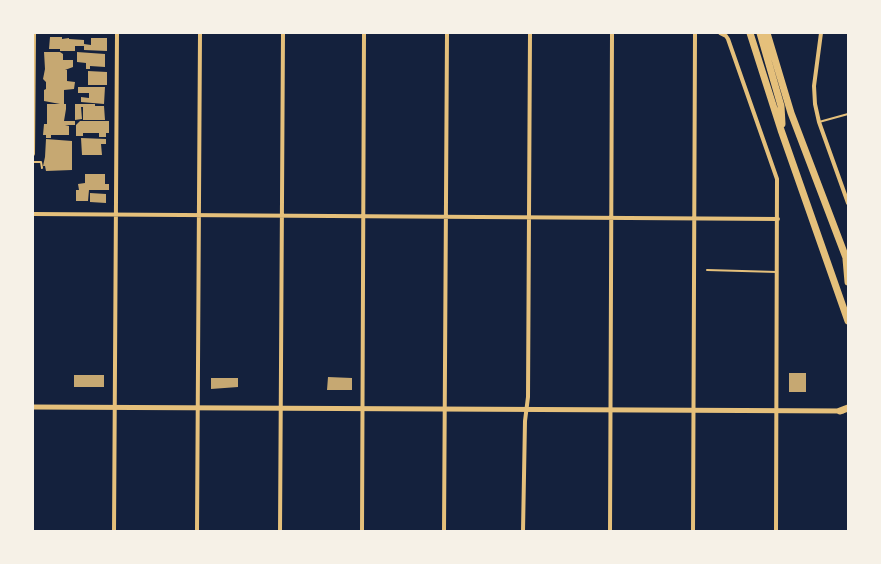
<!DOCTYPE html>
<html>
<head>
<meta charset="utf-8">
<style>
	body { margin:0 }
	#map { position:relative; width:881px; height:564px; overflow:hidden; background:#14213d; font-family:Karla,sans-serif }
	canvas { display:block }
	.frame { position:absolute; inset:0; border:34px solid #f6f1e7; pointer-events:none }
</style>
</head>
<body>
<div id="map">
<canvas width="881" height="564"></canvas>
<div class="frame"></div>
</div>
<script>
const ctx = document.querySelector('canvas').getContext('2d');
ctx.lineJoin = 'round';
function fillPath(path, color) {
  ctx.fillStyle = color;
  ctx.fill(path, 'evenodd');
}
function toPath(rows) {
  const path = new Path2D();
  for (const r of rows) {
    path.moveTo(r[0], r[1]);
    for (let i = 2; i < r.length; i += 2) path.lineTo(r[i], r[i + 1]);
  }
  return path;
}
function stroke(path, color, width, dash) {
  ctx.strokeStyle = color;
  ctx.lineWidth = width;
  ctx.lineCap = dash ? 'butt' : 'round';
  ctx.setLineDash(dash || []);
  ctx.stroke(path);
}
fillPath(toPath([
	[50,37,62,37,62,39,69,38,69,39,84,40,84,46,75,46,75,51,60,51,60,49,49,49],
	[91,38,107,38,107,51,84,50,84,44,91,45],
	[44,52,60,52,63,54,63,60,73,60,73,67,65,70,67,70,67,81,75,82,74,89,64,90,64,104,66,104,66,109,64,121,75,121,75,125,65,125,69,126,69,135,51,135,51,138,46,138,46,135,43,135,44,124,47,124,47,104,60,104,44,101,44,90,46,89,46,82,43,79,45,69],
	[77,52,105,54,105,67,90,66,90,69,86,69,86,63,77,62],
	[88,71,107,72,107,85,88,85],
	[78,87,105,87,104,104,81,102,81,97,89,98,89,93,78,93],
	[75,104,95,104,95,106,104,106,105,120,83,120,83,107,81,107,82,119,75,120],
	[80,121,109,121,109,133,106,133,106,137,99,137,99,133,83,133,83,136,76,136,76,125],
	[81,138,106,139,106,144,101,144,102,155,82,155],
	[46,139,72,141,72,170,46,171,45,166,43,166,45,157],
	[85,174,105,174,105,184,109,184,109,190,89,190,88,201,76,201,76,190,79,190,78,184,85,183],
	[90,193,106,194,106,203,90,202],
	[789,373,806,373,806,392,789,392],
	[74,375,104,375,104,387,74,387],
	[328,377,352,378,352,390,327,390],
	[211,378,238,378,238,387,211,389]
]), '#c6a872');
stroke(toPath([
	[819,122,848,114],
	[33,162,41,162,42,168],
	[707,270,777,272]
]), '#e5c07b', 2);
stroke(toPath([
	[720,33,726,36,728,39,777,179,776,531],
	[821,33,814,86,815,104,819,122,848,203],
	[33,154,34,33],
	[33,214,778,219],
	[114,531,117,33],
	[197,531,200,33],
	[280,531,283,33],
	[362,531,364,33],
	[444,531,447,33],
	[523,531,525,421,528,397,530,33],
	[610,531,612,33],
	[693,531,695,33]
]), '#e5c07b', 4);
stroke(toPath([
	[33,407,843,411]
]), '#e5c07b', 5);
stroke(toPath([
	[750,33,781,130,848,321],
	[760,33,781,106,782,124],
	[767,33,791,113,848,263],
	[846,259,848,282],
	[840,411,848,408]
]), '#e5c07b', 7);
</script>
</body>
</html>
